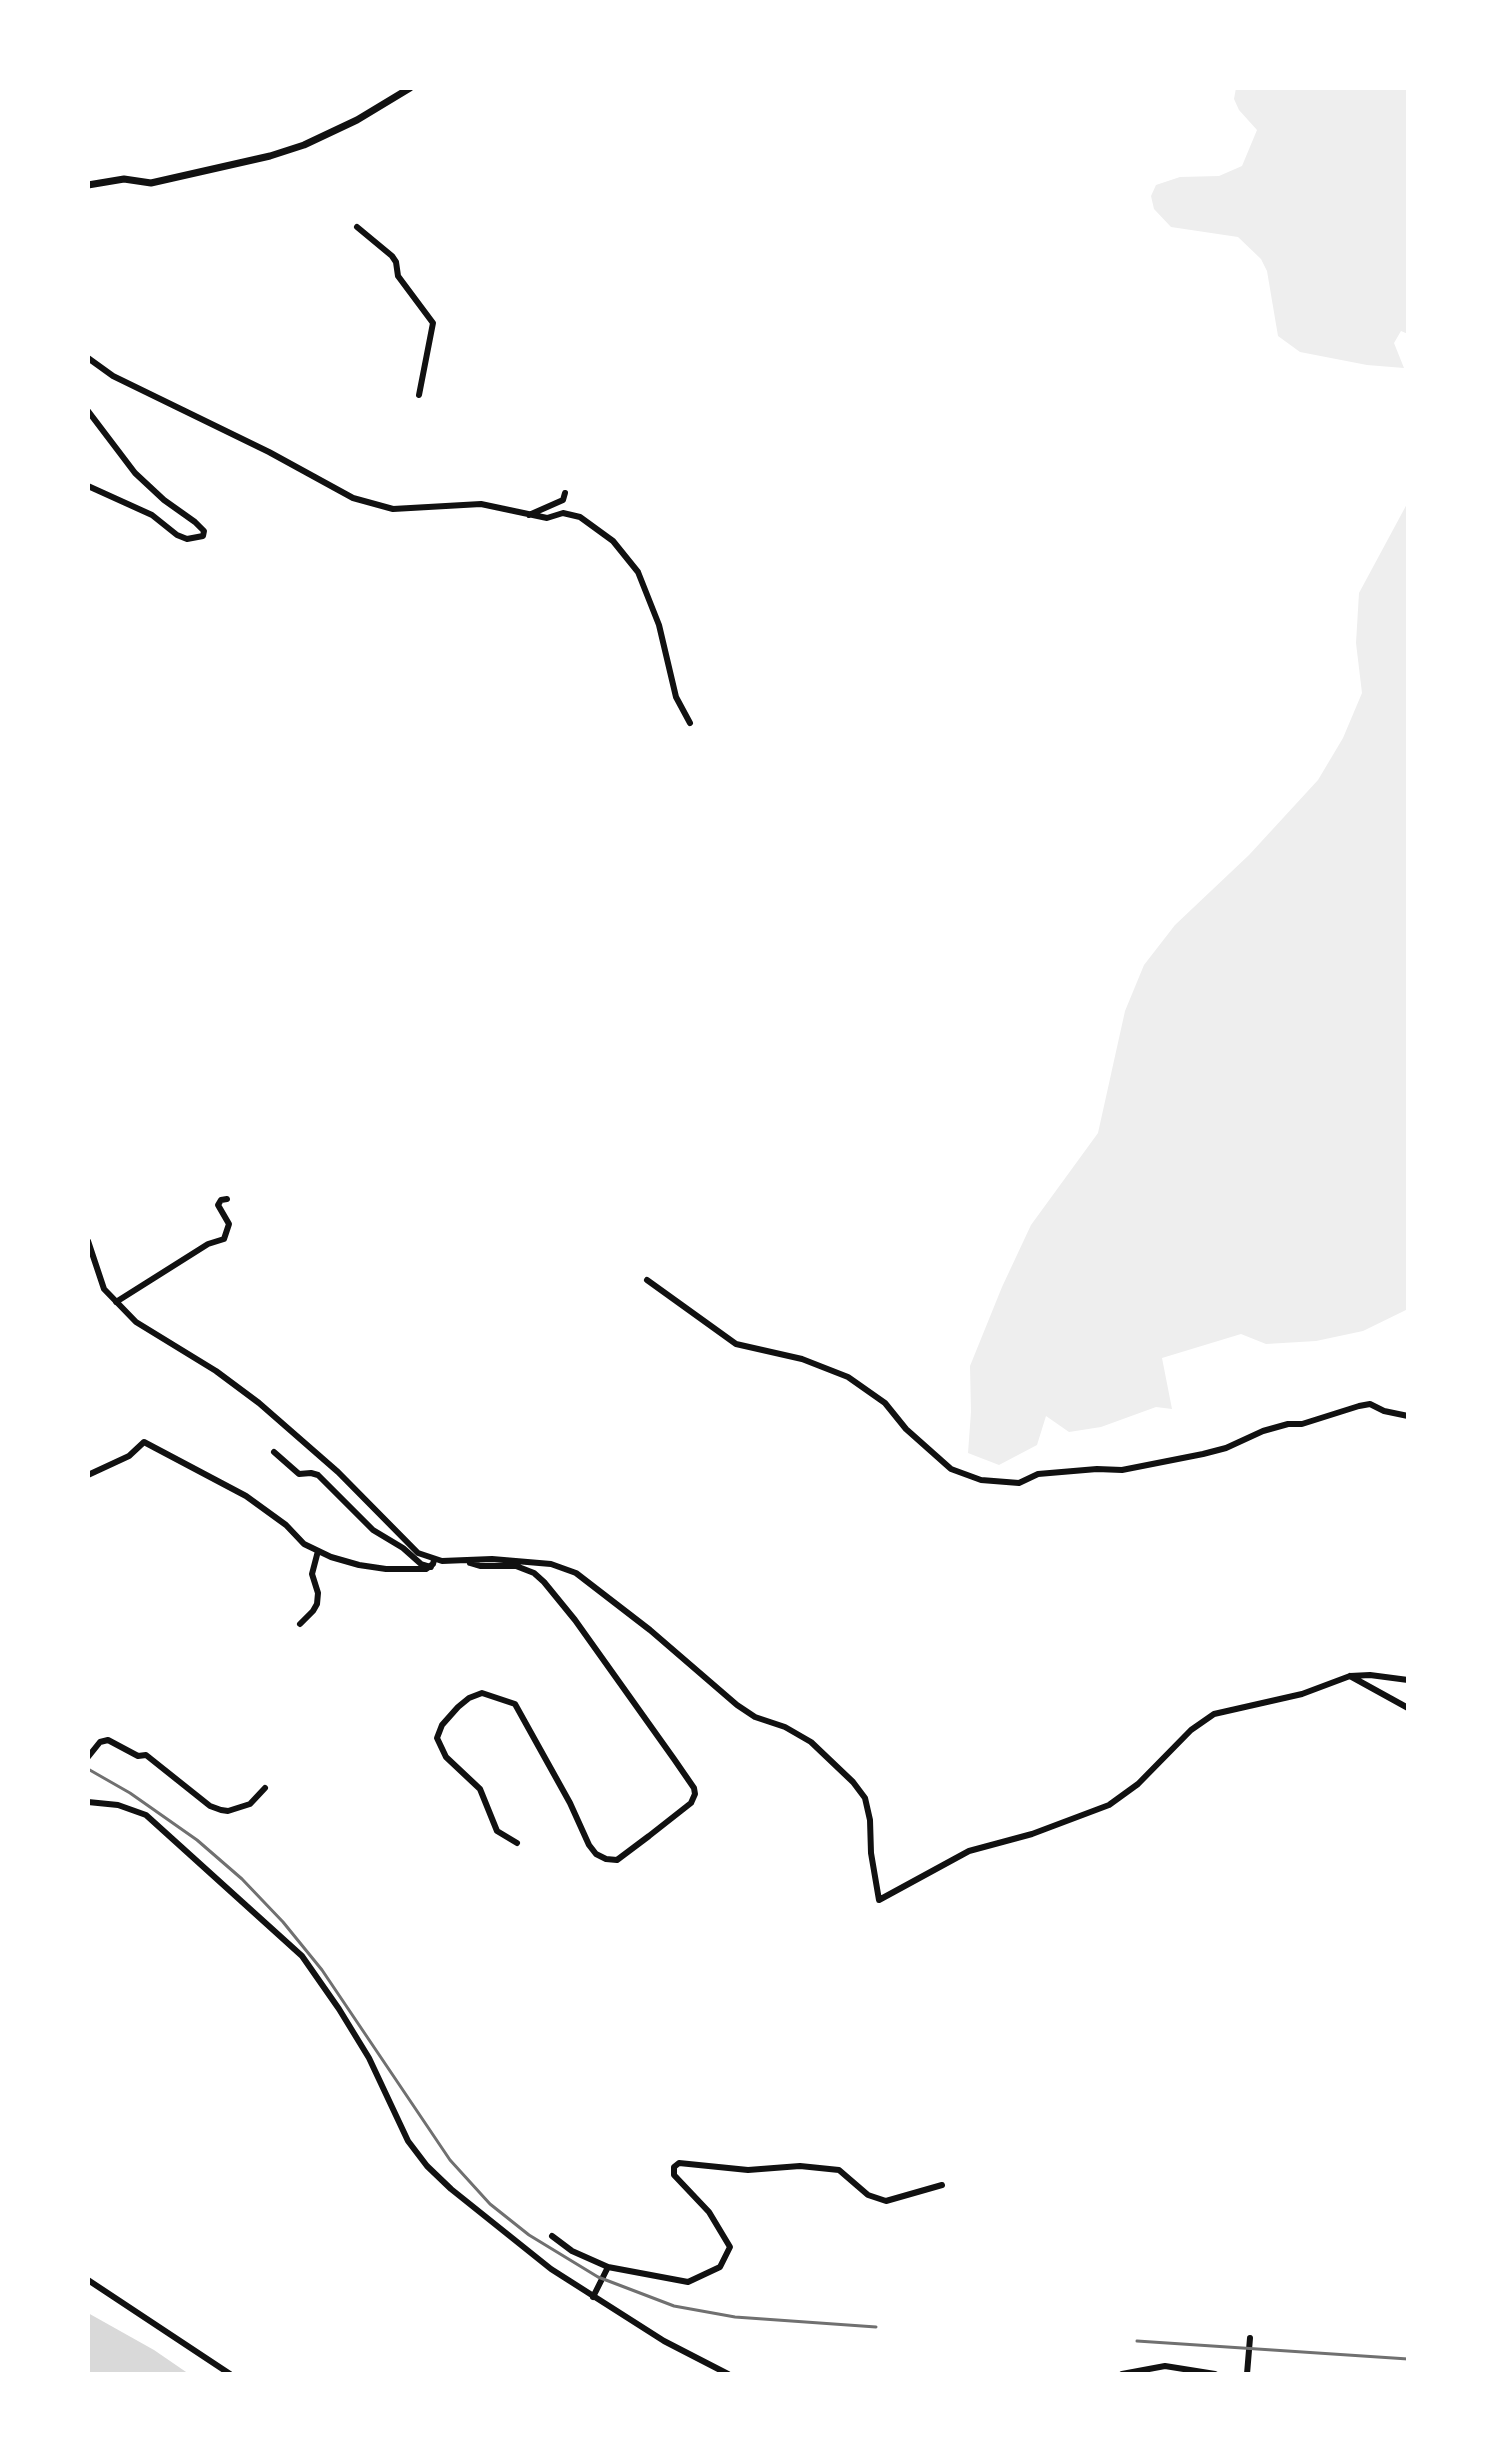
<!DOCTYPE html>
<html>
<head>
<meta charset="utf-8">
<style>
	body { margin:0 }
	#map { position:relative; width:1496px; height:2462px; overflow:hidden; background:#fff; font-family:"Alegreya Sans",sans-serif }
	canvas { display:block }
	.frame { position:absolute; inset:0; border:90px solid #fff; pointer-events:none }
</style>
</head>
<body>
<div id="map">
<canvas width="1496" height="2462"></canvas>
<div class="frame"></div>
</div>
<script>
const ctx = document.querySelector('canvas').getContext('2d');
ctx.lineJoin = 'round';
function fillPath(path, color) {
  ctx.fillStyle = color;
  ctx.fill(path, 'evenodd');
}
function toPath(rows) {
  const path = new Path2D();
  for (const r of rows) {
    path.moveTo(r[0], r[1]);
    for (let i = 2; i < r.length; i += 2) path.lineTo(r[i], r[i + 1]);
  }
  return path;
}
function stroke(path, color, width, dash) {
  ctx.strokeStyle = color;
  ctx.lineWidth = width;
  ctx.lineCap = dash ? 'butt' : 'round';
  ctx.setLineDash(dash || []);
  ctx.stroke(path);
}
fillPath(toPath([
	[1236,88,1408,88,1408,334,1401,331,1394,343,1404,368,1367,365,1300,352,1278,336,1267,271,1261,259,1238,237,1171,227,1154,209,1151,196,1156,185,1180,177,1219,176,1242,166,1257,130,1239,110,1234,99],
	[1408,502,1408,1309,1363,1331,1316,1341,1266,1344,1241,1334,1162,1358,1172,1409,1156,1407,1101,1427,1069,1432,1046,1416,1037,1445,999,1465,968,1453,971,1412,970,1366,1002,1287,1031,1225,1098,1133,1125,1011,1144,965,1175,925,1249,855,1318,780,1343,738,1362,693,1356,643,1359,593]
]), '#eee');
fillPath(toPath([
	[88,2313,154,2350,189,2374,88,2374]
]), '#d9d9d9');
stroke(toPath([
	[357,227,392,256,396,262,398,276,433,323,419,395],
	[88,358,113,376,269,452,353,498,393,509,481,504,547,518,563,513,580,517,613,541,638,572,659,625,676,697,690,723],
	[88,411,135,473,164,500,195,522,204,531,203,536,187,539,177,535,152,515,88,486],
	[529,515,563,500,565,493],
	[88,1241,104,1289,136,1322,216,1371,259,1403,338,1472,418,1553,442,1561,492,1559,551,1564,576,1573,650,1630,737,1705,755,1717,785,1727,811,1742,853,1782,865,1798,870,1820,871,1853,879,1900,969,1851,1032,1834,1109,1805,1138,1784,1191,1730,1214,1714,1302,1694,1350,1676,1370,1675,1408,1680],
	[647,1280,736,1344,802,1359,848,1377,885,1403,906,1429,951,1469,981,1480,1019,1483,1038,1474,1097,1469,1122,1470,1203,1454,1226,1448,1263,1431,1288,1424,1302,1424,1359,1406,1370,1404,1384,1411,1408,1416],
	[116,1302,208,1244,224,1239,229,1224,218,1205,221,1200,227,1199],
	[274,1452,299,1474,311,1473,318,1475,373,1530,403,1548,421,1564,431,1567],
	[88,1475,129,1456,144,1442,246,1496,286,1525,304,1544,331,1557,359,1565,386,1569,426,1569,433,1564,434,1560],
	[470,1563,480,1566,516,1566,534,1573,544,1582,575,1620,674,1759,694,1788,695,1794,691,1803,649,1836,617,1860,606,1859,596,1854,589,1845,570,1803,515,1704,482,1693,469,1698,458,1707,442,1725,437,1738,446,1757,480,1789,497,1831,517,1843],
	[300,1624,313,1611,317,1604,318,1593,312,1574,318,1551],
	[1350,1676,1408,1708],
	[88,1757,100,1742,108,1740,138,1756,146,1755,210,1806,221,1810,228,1811,250,1804,265,1788],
	[88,1802,118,1805,146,1815,302,1956,339,2009,369,2058,408,2141,427,2166,451,2189,551,2269,664,2341,728,2374],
	[552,2236,572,2251,608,2267,688,2282,720,2267,730,2247,709,2212,674,2175,674,2167,679,2163,748,2170,800,2166,839,2170,868,2195,886,2201,942,2185],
	[88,2280,230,2374],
	[593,2297,608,2267],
	[1122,2374,1165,2366,1215,2374],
	[1247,2374,1250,2338]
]), '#111', 6);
stroke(toPath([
	[88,185,124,179,151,183,270,156,304,145,357,120,410,88]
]), '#111', 7);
stroke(toPath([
	[88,1769,130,1793,197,1840,242,1879,283,1922,322,1970,450,2160,490,2204,529,2235,598,2277,674,2306,735,2317,876,2327],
	[1137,2341,1408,2359]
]), '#707070', 3);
</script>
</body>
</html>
